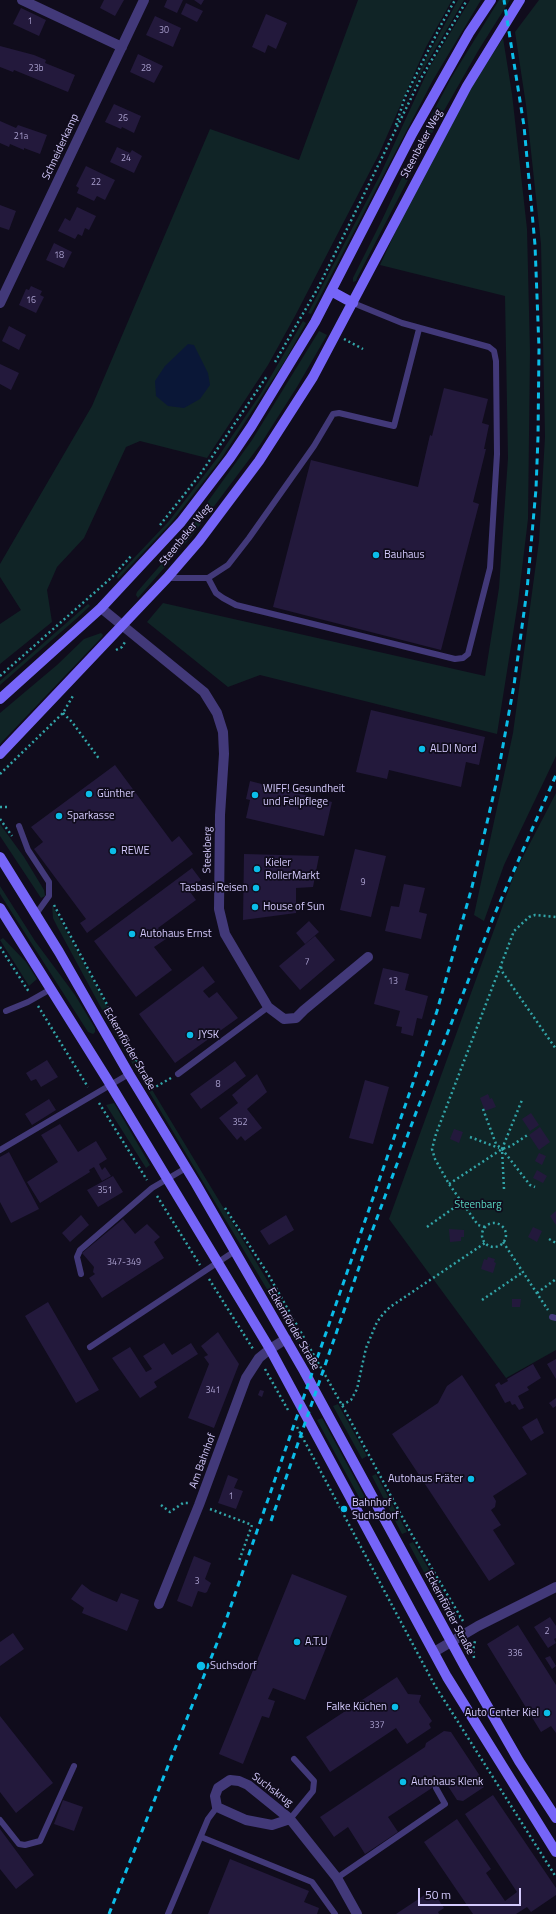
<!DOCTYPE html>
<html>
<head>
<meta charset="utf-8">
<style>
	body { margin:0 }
	#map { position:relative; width:556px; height:1914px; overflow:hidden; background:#100c1c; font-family:"Titillium Web",sans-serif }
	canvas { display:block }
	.scale { position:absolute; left:418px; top:1888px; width:103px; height:18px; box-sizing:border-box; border:2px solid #d4cafd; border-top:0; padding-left:5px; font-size:12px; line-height:14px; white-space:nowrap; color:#d4cafd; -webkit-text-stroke:3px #100c1c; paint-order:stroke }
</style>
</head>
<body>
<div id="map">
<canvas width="556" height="1914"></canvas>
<div class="scale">50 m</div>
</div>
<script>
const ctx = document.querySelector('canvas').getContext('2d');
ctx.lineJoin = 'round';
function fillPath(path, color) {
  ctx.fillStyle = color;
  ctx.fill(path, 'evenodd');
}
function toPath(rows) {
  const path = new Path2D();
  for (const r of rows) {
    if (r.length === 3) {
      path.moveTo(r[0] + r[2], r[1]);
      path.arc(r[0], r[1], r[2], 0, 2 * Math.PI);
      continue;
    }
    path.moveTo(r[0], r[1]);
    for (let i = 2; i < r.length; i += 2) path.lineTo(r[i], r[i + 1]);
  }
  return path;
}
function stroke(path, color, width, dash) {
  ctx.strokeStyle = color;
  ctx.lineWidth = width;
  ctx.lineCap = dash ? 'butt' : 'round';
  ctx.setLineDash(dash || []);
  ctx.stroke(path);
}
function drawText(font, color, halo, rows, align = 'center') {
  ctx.font = font + ' "Titillium Web",sans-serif';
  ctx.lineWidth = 3.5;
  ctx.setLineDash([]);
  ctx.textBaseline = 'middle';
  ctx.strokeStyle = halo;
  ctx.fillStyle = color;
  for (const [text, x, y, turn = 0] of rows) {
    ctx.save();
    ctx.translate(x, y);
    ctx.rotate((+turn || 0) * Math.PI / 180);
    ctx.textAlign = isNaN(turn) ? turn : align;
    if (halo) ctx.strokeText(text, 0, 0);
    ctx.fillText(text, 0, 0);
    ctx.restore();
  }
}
fillPath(toPath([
	[358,0,452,0,426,47,379,154,295,316,268,365,207,458,140,441,126,447,84,538,57,567,47,590,52,622,0,664,0,624,21,610,0,577,0,564,92,406,210,129,299,160],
	[458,0,464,0,420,75,400,116,424,62],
	[470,0,481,0,433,80,311,314,308,313,380,175,429,68],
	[499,0,510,0,478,51,441,116,357,278,356,281,353,282,353,278,381,222,430,118,451,78],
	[539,0,556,0,556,756,504,865,484,921,474,915,513,733,539,541,545,437,541,244,526,105,515,32],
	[503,38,512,94,527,229,530,352,528,519,518,602,497,734,260,675,228,687,147,622,163,603,485,676,499,588,508,458,505,296,380,265,413,194,468,92],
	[303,321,306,323,286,359,221,459,171,523,118,579,117,576,169,521,218,457,261,393],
	[319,331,327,335,297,387,260,445,191,537,138,598,136,595,137,592,171,553,252,440],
	[88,604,90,606,76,619,0,685,0,681],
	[101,633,103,635,102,637,0,744,0,713,57,665,84,639],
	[556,793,556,1350,506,1378,389,1219,515,872],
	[0,824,24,857,44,890,45,896,41,898,0,836],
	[0,886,35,941,75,995,95,1028,95,1032,93,1034,88,1032,0,894],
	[52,905,154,1093,284,1308,280,1311,120,1043,58,928,53,918],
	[3,938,26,962,37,979,29,986,0,940],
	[114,1103,150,1165,146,1168,106,1105],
	[291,1318,302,1340,297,1342,285,1321],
	[338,1404,367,1456,362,1459,333,1406],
	[322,1418,366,1499,361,1501,317,1420],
	[376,1474,407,1532,402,1534,372,1476],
	[413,1542,456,1615,446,1614,409,1544]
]), '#102426');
fillPath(toPath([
	[188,344,194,345,208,373,210,385,200,399,184,408,168,406,156,396,155,381,165,366]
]), '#0a1737');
fillPath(toPath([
	[104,0,124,0,115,16,100,8],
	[167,0,183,0,177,13,164,7],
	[194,0,204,0,201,5],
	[186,3,203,11,197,22,181,14],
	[21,8,46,20,39,36,13,24],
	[266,14,287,23,276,49,268,45,265,53,252,47],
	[155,16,181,28,173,47,146,35],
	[0,46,34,55,46,60,45,63,75,75,68,92,14,70,13,72,0,67],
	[138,54,163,66,154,83,130,72],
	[114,104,141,116,134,133,122,127,121,129,105,122],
	[0,121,16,128,18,125,47,135,40,154,24,148,24,150,10,144,9,147,0,143],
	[117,147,130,153,132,150,142,156,134,173,110,162],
	[86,166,115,180,105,200,97,196,94,201,77,193,79,188,76,186],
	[0,205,16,211,9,230,0,227],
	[77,207,96,216,89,230,85,228,82,236,78,234,75,239,58,231,65,218,70,221],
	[54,243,72,252,64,268,46,260],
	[31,286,42,291,40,295,44,297,36,313,19,305,26,289,29,290],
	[9,326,26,335,19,350,2,341],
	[0,364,19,373,11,390,0,384],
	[444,388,488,399,482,423,489,425,484,449,486,449,473,502,479,504,441,650,273,607,311,460,418,487,430,435,432,436],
	[371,710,485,737,479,765,466,762,461,787,389,770,387,779,356,772],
	[115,765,172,842,179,836,193,854,87,933,80,923,86,919,34,849,43,842,31,827],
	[250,781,332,802,324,836,246,818,250,800,246,799],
	[355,849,386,856,371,917,340,910],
	[244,854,319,856,313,887,296,888,296,913,243,920],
	[192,868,201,880,188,889,196,900,158,928,166,939,154,947,172,970,136,997,94,941],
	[404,884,425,888,419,912,427,914,421,939,385,931,391,906,399,907],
	[309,921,319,932,305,944,296,933],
	[315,936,335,960,300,990,279,966],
	[203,966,215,982,203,991,209,998,217,992,238,1018,175,1063,139,1014],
	[383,968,409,974,405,990,428,996,422,1019,417,1018,413,1036,401,1033,402,1027,396,1026,400,1011,374,1004],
	[47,1060,58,1077,41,1087,36,1079,31,1081,26,1073],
	[235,1061,246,1076,201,1109,190,1094],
	[257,1074,267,1092,247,1109,262,1128,245,1141,241,1136,237,1140,219,1118,238,1103,232,1095],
	[365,1080,389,1087,373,1144,349,1138],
	[488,1094,490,1099,492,1098,496,1107,485,1111,480,1098],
	[49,1099,56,1110,32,1125,25,1114],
	[531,1113,539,1125,530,1131,522,1119],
	[60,1124,78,1152,96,1141,107,1159,99,1164,102,1170,105,1167,111,1176,102,1181,94,1167,89,1170,90,1172,40,1203,27,1182,58,1162,41,1135],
	[540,1127,550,1142,539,1150,529,1135],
	[454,1129,463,1132,459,1143,450,1139],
	[9,1152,39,1209,11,1223,0,1202,0,1157],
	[539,1153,546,1156,542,1165,535,1161],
	[537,1170,547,1176,543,1183,533,1178],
	[113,1176,123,1192,98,1207,87,1190],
	[556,1211,556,1225,550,1216],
	[81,1215,89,1225,70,1242,62,1233],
	[286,1215,294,1230,269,1245,260,1231],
	[123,1219,135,1234,147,1224,160,1237,154,1242,164,1258,102,1298,89,1278,95,1274,93,1272,94,1267,82,1253],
	[533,1227,542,1231,537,1242,528,1237],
	[449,1229,464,1230,464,1237,461,1237,461,1241,450,1242],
	[488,1257,495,1259,494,1262,496,1263,493,1273,481,1269,484,1259,487,1260],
	[512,1299,521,1299,520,1307,512,1307],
	[48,1302,99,1390,76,1403,25,1316],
	[218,1332,239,1364,214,1428,188,1418,209,1364,204,1357,208,1355,201,1346],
	[164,1343,172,1355,191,1343,198,1354,154,1382,157,1387,140,1398,112,1358,130,1347,146,1372,152,1369,143,1356],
	[556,1359,556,1379,547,1364],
	[533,1364,541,1378,527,1387,529,1390,518,1396,524,1408,519,1410,515,1404,512,1405,510,1401,505,1403,495,1385,499,1382,501,1385,508,1381,507,1379],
	[462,1375,527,1474,493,1496,496,1501,495,1507,491,1510,501,1525,493,1530,515,1564,489,1581,392,1434,438,1403,447,1386],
	[260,1390,264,1391,262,1397,258,1395],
	[556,1398,556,1406,553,1408,549,1403],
	[537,1418,544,1433,531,1441,522,1427],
	[228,1475,238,1479,234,1488,243,1491,236,1509,218,1503],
	[194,1556,211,1563,205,1579,211,1583,207,1592,205,1593,198,1591,192,1607,177,1601],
	[292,1574,347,1596,305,1700,273,1688,268,1699,275,1701,269,1718,262,1716,243,1764,219,1754],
	[82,1584,91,1591,117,1602,121,1593,139,1600,127,1631,82,1613,84,1608,71,1599],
	[550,1617,556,1626,556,1638,554,1639,556,1643,548,1648,534,1627],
	[518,1625,556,1685,556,1733,551,1726,541,1732,487,1644],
	[13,1633,24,1649,0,1666,0,1642],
	[550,1656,556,1666,552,1669,545,1658],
	[397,1677,408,1694,421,1695,419,1702,432,1721,429,1724,431,1728,407,1744,396,1728,330,1772,306,1737],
	[0,1716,53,1783,16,1813,0,1792],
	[444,1731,451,1732,484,1782,484,1787,463,1801,457,1800,444,1780,388,1817,398,1832,365,1854,348,1827,334,1837,320,1817,425,1747,426,1743],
	[493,1795,556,1888,556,1895,531,1912,527,1907,516,1914,473,1914,424,1842,457,1819,491,1869,486,1873,505,1901,517,1892,465,1814],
	[63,1800,83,1807,74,1831,54,1824],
	[0,1829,34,1875,16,1889,0,1869],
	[230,1859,309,1891,304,1902,319,1908,317,1914,208,1914],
	[432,1890,444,1908,438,1912,439,1914,396,1914]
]), '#23193c');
stroke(toPath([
	[396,125,405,97,441,25,455,0],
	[344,339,363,349],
	[275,362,319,286,420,80,467,0],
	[160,525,199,476,267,376],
	[116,650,122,647,125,642],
	[0,676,111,578,132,555],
	[63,713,72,722,100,760],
	[0,774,63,713,74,694],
	[0,807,8,807],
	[0,819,12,836],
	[54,905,143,1072],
	[0,947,29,992],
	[501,967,503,973,556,1049],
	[38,1006,88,1087],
	[152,1089,171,1078],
	[99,1103,147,1180],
	[483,1109,496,1144,502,1149,530,1185,535,1187],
	[470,1137,499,1148],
	[449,1184,502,1149,511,1146,529,1134],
	[504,1189,502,1149,522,1100],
	[157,1196,200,1265],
	[225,1208,268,1274,342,1405,412,1535,463,1621],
	[494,1235,12],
	[427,1227,462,1202],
	[485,1227,478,1225,449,1184,435,1159,432,1149,436,1134,514,931,529,917,535,915,556,917],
	[549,1239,556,1243],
	[503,1242,548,1310],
	[209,1279,253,1349],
	[537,1293,556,1279],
	[482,1300,523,1272],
	[265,1369,288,1410],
	[342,1405,351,1400,357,1389,366,1348,377,1322,383,1314,390,1307,485,1243],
	[297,1427,434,1684,556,1877],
	[161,1505,170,1512,183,1503,188,1503],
	[210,1509,252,1525,239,1561],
	[449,1616,460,1617],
	[474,1658,473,1650,475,1641]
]), '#32a5a8', 2.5, [2, 3]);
stroke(toPath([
	[167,578,208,578,228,565,249,538,314,446,333,414,339,413,394,426,419,329],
	[208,578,216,593,223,598,236,605,455,659,463,658,468,654,490,568,497,454,496,361,494,351,489,347,402,323,353,303],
	[19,826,28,850,49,882,49,896,36,914],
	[6,1011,28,1002,51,989],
	[178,1074,268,1007],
	[0,1150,129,1074],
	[81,1274,77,1257,80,1250,152,1188,186,1168],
	[552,1317,556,1318],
	[90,1347,235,1251],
	[290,1819,313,1791,314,1781,294,1759],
	[0,1820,19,1844,25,1845,40,1841,74,1766],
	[201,1837,312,1882,335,1914],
	[337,1878,445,1804,436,1788],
	[168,1914,208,1819,217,1807]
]), '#423979', 6);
stroke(toPath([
	[22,0,122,47],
	[0,303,144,0],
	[101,608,204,692,217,713,223,732,224,754,220,815,219,909,225,934,268,1007,284,1019,296,1018,304,1010,368,957],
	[159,1604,199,1505,246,1378,259,1358,270,1349,286,1339],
	[434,1652,478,1626,556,1587],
	[290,1819,272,1825,246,1820,217,1807,215,1796,218,1788,230,1780,239,1781,248,1785,290,1819,337,1878,357,1914]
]), '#423979', 10);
stroke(toPath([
	[331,291,353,303],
	[0,699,101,608,181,522,230,458,251,427,315,322,412,134,469,33,491,0],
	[0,754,167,578,199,541,259,461,313,377,467,86,520,0],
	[0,857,59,952,129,1074,196,1184,304,1371,465,1667,519,1761,556,1818],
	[0,908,107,1079,270,1349,447,1677,556,1852]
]), '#7665f8', 10);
stroke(toPath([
	[271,1521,364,1253,417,1110,493,918,556,775],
	[109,1914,225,1623,413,1083,437,1011,472,887,496,784,514,685,527,590,536,489,538,437,539,348,535,245,524,126,504,0]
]), '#0bbde8', 3, [6, 5]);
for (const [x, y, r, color] of [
	[376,555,4,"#0bbde8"],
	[422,749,4,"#0bbde8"],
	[89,794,4,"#0bbde8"],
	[255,795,4,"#0bbde8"],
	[59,816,4,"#0bbde8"],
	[113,851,4,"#0bbde8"],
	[257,869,4,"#0bbde8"],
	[256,888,4,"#0bbde8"],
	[255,907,4,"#0bbde8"],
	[132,934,4,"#0bbde8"],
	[190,1035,4,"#0bbde8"],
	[471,1479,4,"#0bbde8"],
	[344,1509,4,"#0bbde8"],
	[297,1642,4,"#0bbde8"],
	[201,1666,5,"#0bbde8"],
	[395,1707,4,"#0bbde8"],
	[547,1713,4,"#0bbde8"],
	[403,1782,4,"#0bbde8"]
]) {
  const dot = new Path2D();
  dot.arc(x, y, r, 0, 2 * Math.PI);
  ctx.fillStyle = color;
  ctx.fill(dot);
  stroke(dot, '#100c1c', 1.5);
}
drawText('9px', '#a89ecd', null, [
	["1",30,22],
	["30",164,31],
	["23b",36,69],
	["28",146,69],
	["26",123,119],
	["21a",21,137],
	["24",126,159],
	["22",96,183],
	["18",59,256],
	["16",31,301],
	["9",363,883],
	["7",307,963],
	["13",393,982],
	["8",218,1085],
	["352",240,1123],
	["351",105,1191],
	["347-349",124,1263],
	["341",213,1391],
	["1",231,1497],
	["3",197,1582],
	["2",547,1632],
	["336",515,1654],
	["337",377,1726]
]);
drawText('11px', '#d4cafd', '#100c1c', [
	["Steenbeker Weg",422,144,-62],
	["Schneiderkamp",61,147,-65],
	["Steenbeker Weg",186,535,-51],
	["Steekberg",208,850,-89],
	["Eckernförder Straße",129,1049,60],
	["Eckernförder Straße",293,1329,60],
	["Am Bahnhof",203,1461,-70],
	["Eckernförder Straße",449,1613,62],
	["Suchskrug",272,1790,37]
]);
drawText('11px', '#d4cafd', '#100c1c', [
	["Bauhaus",384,555],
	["ALDI Nord",430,749],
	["WIFF! Gesundheit",263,789],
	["und Fellpflege",263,802],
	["Günther",97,794],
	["Sparkasse",67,816],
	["REWE",121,851],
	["Kieler",265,863],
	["RollerMarkt",265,876],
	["Tasbasi Reisen",248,888,"right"],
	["House of Sun",263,907],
	["Autohaus Ernst",140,934],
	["JYSK",198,1035],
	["Autohaus Fräter",463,1479,"right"],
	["Bahnhof",352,1503],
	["Suchsdorf",352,1516],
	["A.T.U",305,1642],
	["Suchsdorf",210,1666],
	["Falke Küchen",387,1707,"right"],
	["Auto Center Kiel",539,1713,"right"],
	["Autohaus Klenk",411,1782]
], 'left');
drawText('11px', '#5ad8c4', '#100c1c', [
	["Steenbarg",478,1205]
]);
</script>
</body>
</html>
